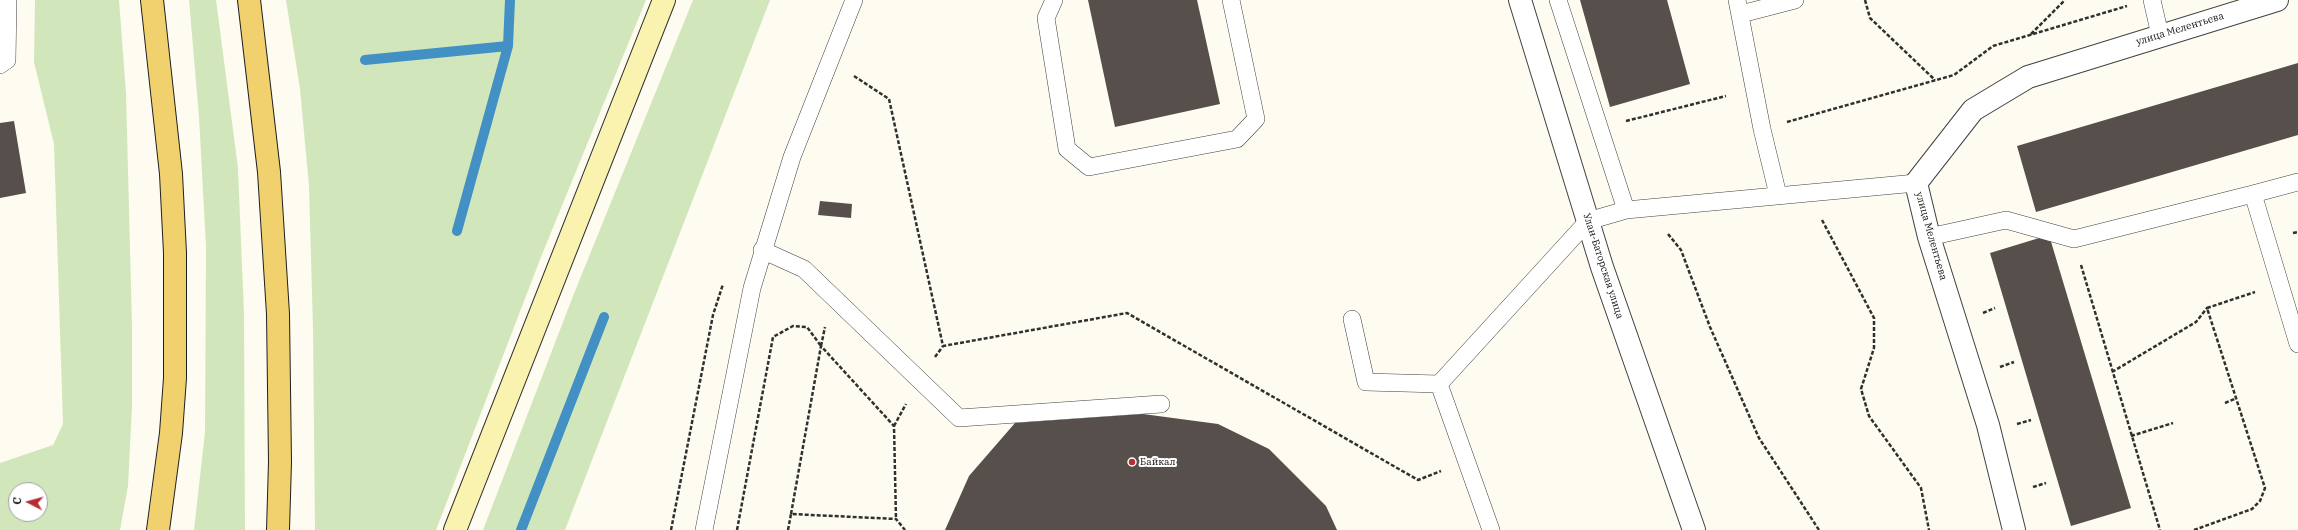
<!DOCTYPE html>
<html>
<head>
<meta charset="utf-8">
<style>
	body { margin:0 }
	#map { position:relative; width:2298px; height:530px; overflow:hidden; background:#fefbf0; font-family:"IBM Plex Serif",serif }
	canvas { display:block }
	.north { position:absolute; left:8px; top:482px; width:40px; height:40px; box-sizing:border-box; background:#fff; border:1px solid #9f9f9f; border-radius:50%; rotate:276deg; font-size:11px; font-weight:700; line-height:16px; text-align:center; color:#0e0e0e }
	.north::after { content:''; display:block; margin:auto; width:14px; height:18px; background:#b62e33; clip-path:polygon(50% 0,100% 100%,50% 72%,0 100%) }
</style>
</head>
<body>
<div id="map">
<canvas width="2298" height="530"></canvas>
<div class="north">С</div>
</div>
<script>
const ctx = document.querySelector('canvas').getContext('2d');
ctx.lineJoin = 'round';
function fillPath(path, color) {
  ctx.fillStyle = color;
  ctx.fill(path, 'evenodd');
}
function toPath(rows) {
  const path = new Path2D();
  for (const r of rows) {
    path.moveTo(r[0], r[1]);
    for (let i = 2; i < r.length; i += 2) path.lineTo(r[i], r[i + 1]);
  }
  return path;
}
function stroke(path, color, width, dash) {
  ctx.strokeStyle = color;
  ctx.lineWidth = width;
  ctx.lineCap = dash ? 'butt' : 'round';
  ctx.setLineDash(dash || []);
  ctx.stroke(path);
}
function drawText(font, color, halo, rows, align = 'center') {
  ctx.font = font + ' "IBM Plex Serif",serif';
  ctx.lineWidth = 4;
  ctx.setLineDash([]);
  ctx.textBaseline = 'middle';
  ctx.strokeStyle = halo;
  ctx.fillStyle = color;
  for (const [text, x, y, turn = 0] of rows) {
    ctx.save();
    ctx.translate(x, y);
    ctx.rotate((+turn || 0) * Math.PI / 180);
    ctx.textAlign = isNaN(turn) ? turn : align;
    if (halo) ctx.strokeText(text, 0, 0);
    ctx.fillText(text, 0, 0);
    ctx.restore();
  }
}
fillPath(toPath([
	[35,0,119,0,126,93,132,326,132,407,128,486,120,530,0,530,0,463,53,445,63,424,54,144,34,62],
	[16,490,40,490,40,514,16,514],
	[189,0,216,0,238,168,244,314,245,530,194,530,205,432,206,247,199,117],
	[286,0,646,0,541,257,436,530,315,530,313,329,309,186,300,89],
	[693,0,770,0,565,530,483,530,573,296]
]), '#d1e7bb');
stroke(toPath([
	[365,60,508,46],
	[457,231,508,46,510,0],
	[521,530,604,317]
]), '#4390c5', 10);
fillPath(toPath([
	[1088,0,1197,0,1220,104,1115,127],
	[1580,0,1667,0,1690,84,1610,107],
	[2298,63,2298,135,2036,212,2017,146],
	[14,121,26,193,0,198,0,123],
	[820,201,852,204,851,218,818,215],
	[2049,235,2131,508,2071,526,1990,253],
	[1143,414,1218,424,1269,449,1326,506,1337,530,945,530,969,476,1015,423]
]), '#564f4b');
const service = toPath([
	[1054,0,1046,18,1067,149,1089,167,1237,139,1256,119,1231,0],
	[1558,0,1626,210],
	[1737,0,1762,129,1778,195],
	[2152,0,2160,35],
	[1741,14,1795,0],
	[0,65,7,60,8,0],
	[2298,182,2253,194,2298,344],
	[1929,237,2006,220,2074,239,2253,194],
	[762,250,804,269,959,418,1161,404],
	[1352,319,1366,382,1439,384],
	[704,530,752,288,792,157,854,0],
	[1491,530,1439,384,1588,221,1626,210,1916,183]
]);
const minor = toPath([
	[2014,530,1988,425,1929,237,1916,183,1973,110,2028,77,2277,0]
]);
const tertiary = toPath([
	[1520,0,1602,267,1694,530]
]);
const secondary = toPath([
	[455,530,664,0]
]);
const primary = toPath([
	[152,0,171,174,175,253,175,378,171,433,158,530],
	[249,0,269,172,278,314,280,462,278,530]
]);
stroke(service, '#414141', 18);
stroke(minor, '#414141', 24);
stroke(tertiary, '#414141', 24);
stroke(secondary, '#303030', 24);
stroke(primary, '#1f1f1f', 24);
stroke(toPath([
	[1865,0,1870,18,1935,80],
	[2031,34,2065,0],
	[854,76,889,99,943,346,1127,313,1418,480,1441,471],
	[1626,121,1726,96],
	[1787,122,1954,75,1993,46,2127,6],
	[1822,220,1874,318,1874,348,1861,389,1869,416,1921,488,1929,530],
	[2293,233,2298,232],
	[1668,234,1681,250,1710,327,1759,438,1819,530],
	[2081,265,2160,530],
	[1983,313,1995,308],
	[821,346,825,327],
	[935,357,943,346],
	[2000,367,2014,362],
	[2112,372,2196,322,2207,308],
	[2225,403,2237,398],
	[2017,424,2031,420],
	[894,426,906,404],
	[2131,436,2173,423],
	[2033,487,2046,483],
	[791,514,821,346,894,426,896,519],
	[671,530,713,315,723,284],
	[737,530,773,337,793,326,807,327,821,346],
	[788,530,791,514,896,519,905,530],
	[2194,530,2252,509,2260,501,2265,488,2207,308,2255,292]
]), '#303030', 2.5, [4, 2]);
stroke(service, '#fff', 17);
stroke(minor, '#fff', 22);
stroke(tertiary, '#fff', 22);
stroke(secondary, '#faf2af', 22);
stroke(primary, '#f0d16e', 22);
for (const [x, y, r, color] of [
	[1132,462,4,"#b62e33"]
]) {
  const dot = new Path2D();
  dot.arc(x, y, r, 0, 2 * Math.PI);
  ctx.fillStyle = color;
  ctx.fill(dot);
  stroke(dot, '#fff', 1.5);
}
drawText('10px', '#0e0e0e', '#fff', [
	["улица Мелентьева",2180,29,-17],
	["улица Мелентьева",1931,236,74],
	["Улан-Баторская улица",1603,266,72]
]);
drawText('10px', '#0e0e0e', '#fff', [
	["Байкал",1140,462]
], 'left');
</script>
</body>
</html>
